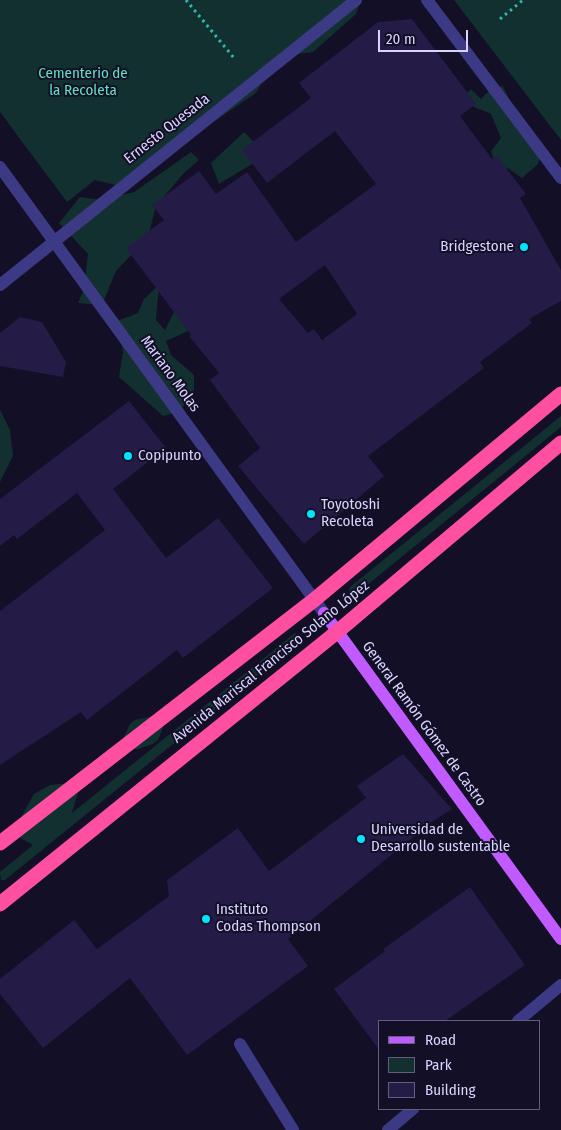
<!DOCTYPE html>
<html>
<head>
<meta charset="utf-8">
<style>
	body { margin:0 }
	#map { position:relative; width:561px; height:1130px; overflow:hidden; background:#130f26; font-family:"Fira Sans Condensed",sans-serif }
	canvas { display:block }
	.legend { position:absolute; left:378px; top:1020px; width:162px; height:90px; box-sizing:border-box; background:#130f26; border:1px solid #625e7d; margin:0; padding:6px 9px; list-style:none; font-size:15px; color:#d9d4ff }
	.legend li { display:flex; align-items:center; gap:10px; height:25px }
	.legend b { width:25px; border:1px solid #625e7d }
	.scale { position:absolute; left:378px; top:30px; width:90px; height:22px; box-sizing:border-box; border:2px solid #d9d4ff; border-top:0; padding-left:6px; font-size:15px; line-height:18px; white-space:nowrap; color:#d9d4ff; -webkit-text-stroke:4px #130f26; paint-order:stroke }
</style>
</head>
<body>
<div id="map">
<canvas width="561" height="1130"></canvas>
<ul class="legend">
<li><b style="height:6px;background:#c25bff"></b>Road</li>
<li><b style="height:14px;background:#12302f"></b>Park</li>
<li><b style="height:14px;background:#241b47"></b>Building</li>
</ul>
<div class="scale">20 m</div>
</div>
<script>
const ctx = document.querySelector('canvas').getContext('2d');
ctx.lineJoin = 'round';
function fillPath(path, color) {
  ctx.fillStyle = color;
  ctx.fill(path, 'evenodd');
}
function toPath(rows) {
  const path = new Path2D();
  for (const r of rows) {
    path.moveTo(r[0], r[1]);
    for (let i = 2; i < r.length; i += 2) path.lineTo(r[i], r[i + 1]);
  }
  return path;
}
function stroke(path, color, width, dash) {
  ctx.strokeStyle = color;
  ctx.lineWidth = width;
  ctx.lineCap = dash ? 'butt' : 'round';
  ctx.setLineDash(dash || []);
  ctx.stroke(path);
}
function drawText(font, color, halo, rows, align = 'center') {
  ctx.font = font + ' "Fira Sans Condensed",sans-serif';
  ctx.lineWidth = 4;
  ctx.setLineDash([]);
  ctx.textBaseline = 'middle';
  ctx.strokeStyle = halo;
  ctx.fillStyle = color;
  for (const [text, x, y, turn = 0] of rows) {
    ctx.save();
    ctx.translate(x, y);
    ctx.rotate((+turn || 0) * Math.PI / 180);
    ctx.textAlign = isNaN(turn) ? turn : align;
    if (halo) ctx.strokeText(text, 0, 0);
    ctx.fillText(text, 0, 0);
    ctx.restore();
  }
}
fillPath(toPath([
	[0,0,361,0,356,14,313,52,276,57,256,93,138,173,115,185,95,180,67,202,0,112],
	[454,0,561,0,561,140],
	[503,86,508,97,542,151,538,164,522,178,509,169,495,164,491,151,501,138,491,114,460,101,471,89,481,99,492,88],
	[244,132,267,155,219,184,211,163],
	[191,152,199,160,184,173,156,206,148,237,116,271,102,305,78,303,84,289,88,254,59,223,80,197,102,200,134,192],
	[159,285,156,320,165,330,174,312,189,314,206,323,166,341,171,355,194,375,194,391,179,412,163,416,119,377,123,352,117,321,138,313,144,299],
	[0,410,10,430,13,456,0,482],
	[561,416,561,427,355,595,349,592,350,587],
	[295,633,299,636,299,642,5,880,1,880,0,872,33,845,20,838,16,826,34,794,50,785,69,783,79,789,72,813],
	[153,716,163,722,163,728,158,740,153,744,138,749,132,749,122,741,130,724,135,720]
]), '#12302f');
fillPath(toPath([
	[412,19,476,104,460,116,492,159,497,156,526,194,520,198,561,270,561,301,529,319,532,323,480,362,484,368,368,456,384,476,304,544,238,466,260,448,210,380,219,373,189,336,191,335,126,248,164,220,152,205,199,171,216,194,247,172,296,242,376,184,335,131,267,183,242,150,311,98,299,83,378,22],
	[325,265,357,314,322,340,314,329,308,333,279,299],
	[20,317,42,322,66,362,63,377,0,366,0,333],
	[129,401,166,448,113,489,166,558,218,518,273,588,183,658,177,650,87,720,81,712,0,765,0,611,105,530,77,493,17,539,14,535,0,546,0,499],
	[403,754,452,809,433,821,288,939,308,966,187,1055,130,978,43,1048,0,994,0,979,74,920,97,949,169,896,167,880,238,828,269,871,366,798,357,786],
	[470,887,525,965,445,1021,380,1021,380,1051,334,989,385,951,383,949]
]), '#241b47');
stroke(toPath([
	[186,0,234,58],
	[500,19,523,0]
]), '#2fb8b0', 3, [2.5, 4]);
stroke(toPath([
	[427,0,561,178],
	[0,167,324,613],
	[0,285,356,0],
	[518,1021,561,985],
	[240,1044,293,1130],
	[388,1130,413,1109]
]), '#3d3a85', 12);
stroke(toPath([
	[324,613,561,939]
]), '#c25bff', 12);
stroke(toPath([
	[0,843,314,600,561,394],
	[0,904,337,632,561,443]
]), '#ff4fa3', 15);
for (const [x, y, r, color] of [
	[524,247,5,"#00e5ff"],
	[128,456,5,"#00e5ff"],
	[311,514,5,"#00e5ff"],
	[361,839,5,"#00e5ff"],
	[206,919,5,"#00e5ff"]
]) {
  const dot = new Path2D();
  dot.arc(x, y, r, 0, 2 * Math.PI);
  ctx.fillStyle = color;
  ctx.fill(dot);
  stroke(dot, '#130f26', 2);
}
drawText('15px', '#5fe0c0', '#130f26', [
	["Cementerio de",83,74],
	["la Recoleta",83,91]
]);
drawText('15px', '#d9d4ff', '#130f26', [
	["Ernesto Quesada",167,129,-38],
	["Mariano Molas",170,374,54],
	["Avenida Mariscal Francisco Solano López",271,662,-39],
	["General Ramón Gómez de Castro",424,724,54]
]);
drawText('15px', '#d9d4ff', '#130f26', [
	["Bridgestone",514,247,"right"],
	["Copipunto",138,456],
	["Toyotoshi",321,505],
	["Recoleta",321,522],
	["Universidad de",371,830],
	["Desarrollo sustentable",371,847],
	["Instituto",216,910],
	["Codas Thompson",216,927]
], 'left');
</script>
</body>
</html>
